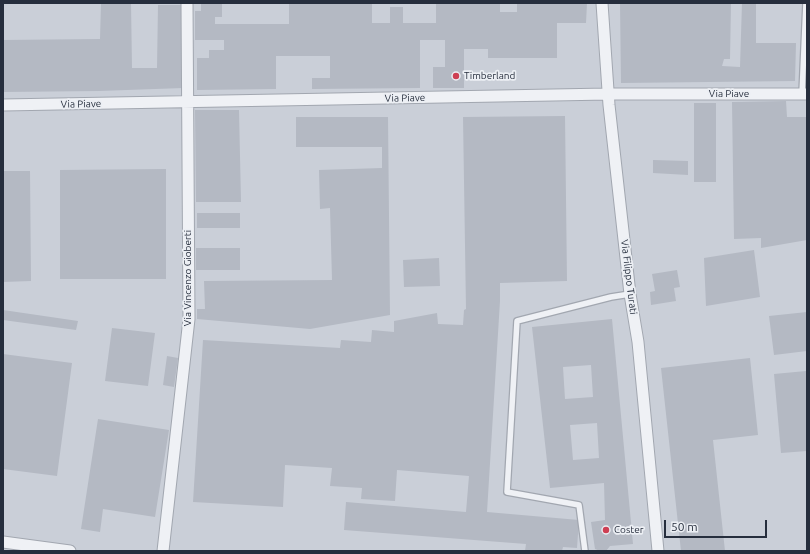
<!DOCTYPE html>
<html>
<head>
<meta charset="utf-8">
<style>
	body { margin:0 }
	#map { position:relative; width:810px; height:554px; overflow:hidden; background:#dce0e6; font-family:Ubuntu,sans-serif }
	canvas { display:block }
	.frame { position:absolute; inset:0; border:4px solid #262e3d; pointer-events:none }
	.scale { position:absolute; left:664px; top:520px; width:103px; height:18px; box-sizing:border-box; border:2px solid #262e3d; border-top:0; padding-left:5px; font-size:12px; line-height:14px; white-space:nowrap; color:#262e3d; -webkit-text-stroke:3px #eceff4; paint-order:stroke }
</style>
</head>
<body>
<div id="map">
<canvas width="810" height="554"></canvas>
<div class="frame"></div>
<div class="scale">50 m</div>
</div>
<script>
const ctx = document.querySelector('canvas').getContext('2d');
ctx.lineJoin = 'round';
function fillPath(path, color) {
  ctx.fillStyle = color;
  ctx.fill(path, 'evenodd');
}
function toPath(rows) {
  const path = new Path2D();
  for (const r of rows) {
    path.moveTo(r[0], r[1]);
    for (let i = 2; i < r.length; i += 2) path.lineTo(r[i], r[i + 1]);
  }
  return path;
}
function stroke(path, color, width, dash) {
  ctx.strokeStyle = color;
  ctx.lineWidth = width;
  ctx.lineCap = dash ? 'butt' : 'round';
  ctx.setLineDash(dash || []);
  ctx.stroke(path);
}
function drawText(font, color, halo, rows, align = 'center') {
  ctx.font = font + ' Ubuntu,sans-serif';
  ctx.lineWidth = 3.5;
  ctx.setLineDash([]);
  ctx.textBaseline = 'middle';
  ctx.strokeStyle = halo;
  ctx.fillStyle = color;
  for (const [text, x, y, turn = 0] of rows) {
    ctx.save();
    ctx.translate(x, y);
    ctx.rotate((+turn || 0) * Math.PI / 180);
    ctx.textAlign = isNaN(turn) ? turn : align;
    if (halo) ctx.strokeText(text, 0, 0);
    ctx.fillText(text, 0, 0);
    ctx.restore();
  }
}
fillPath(toPath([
	[3,3,807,3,807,551,3,551]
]), '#cacfd8');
fillPath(toPath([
	[101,3,131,3,132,68,157,68,158,5,184,5,183,88,99,91,3,92,3,40,100,39],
	[201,3,222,3,222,17,215,17,215,24,289,24,289,3,372,3,372,23,390,23,390,7,403,7,403,23,436,23,436,3,500,3,500,12,517,12,517,3,587,3,586,23,557,23,557,58,488,58,488,49,464,49,464,88,433,88,433,67,445,67,445,40,420,40,420,88,312,89,312,78,330,78,330,56,276,56,276,89,197,90,197,58,209,58,209,50,224,50,224,40,195,40,195,11,201,11],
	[620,3,731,3,730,59,724,59,722,66,740,67,742,3,756,3,756,43,796,43,795,81,621,83],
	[786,101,787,117,807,117,807,240,761,248,761,238,734,239,732,102],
	[694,103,716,103,716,182,694,182],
	[195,110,239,110,241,202,196,202],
	[565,116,567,281,500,283,500,301,487,512,579,520,577,548,563,547,562,551,525,551,526,544,344,530,346,502,466,512,469,476,397,470,395,501,361,499,362,488,330,486,332,468,285,465,283,507,193,502,203,340,340,348,341,340,371,342,372,330,394,332,394,321,437,313,438,324,463,325,464,310,466,309,463,117],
	[296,117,388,117,390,315,310,329,197,319,197,309,205,309,204,281,332,280,330,208,320,209,319,170,382,168,382,147,296,147],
	[653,160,688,161,688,175,653,173],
	[166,169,166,279,60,279,60,170],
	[3,171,30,171,31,281,3,282],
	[197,213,240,213,240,228,197,228],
	[196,248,240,248,240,270,196,270],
	[754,250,760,297,706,306,704,258],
	[439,258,440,286,404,287,403,260],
	[677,270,680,287,674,288,676,301,651,305,650,292,655,291,652,274],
	[3,310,78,321,76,330,3,320],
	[807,312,807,351,774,355,769,316],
	[612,319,633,544,610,546,606,551,600,551,595,549,591,522,605,520,604,483,550,488,532,327],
	[591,365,593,397,565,399,563,367],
	[597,423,599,458,573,460,570,425],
	[112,328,155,333,148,386,105,381],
	[3,354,72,363,57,476,3,469],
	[167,356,178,358,174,387,163,385],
	[750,358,758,435,713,440,725,551,681,551,661,368],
	[806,371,807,385,807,451,781,453,774,374],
	[98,419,169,430,155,517,103,509,100,532,81,529]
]), '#b4b9c3');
const service = toPath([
	[802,94,806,3],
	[585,551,579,505,507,492,517,321,611,297,630,294]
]);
const minor = toPath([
	[602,3,609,105,630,294,638,342,658,551],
	[3,105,608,94,807,94],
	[3,542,70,551],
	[163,551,189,319,187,3]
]);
stroke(service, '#a2a7b0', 8);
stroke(minor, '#a2a7b0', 13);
stroke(service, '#eff1f5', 5.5);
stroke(minor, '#eff1f5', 11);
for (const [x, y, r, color] of [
	[456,76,4,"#ce3f53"],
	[606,530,4,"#ce3f53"]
]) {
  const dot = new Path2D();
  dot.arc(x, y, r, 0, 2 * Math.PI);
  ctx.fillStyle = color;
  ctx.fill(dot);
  stroke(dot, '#eceff4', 1.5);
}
drawText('10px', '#262e3d', '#eceff4', [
	["Timberland",464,76],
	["Coster",614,530]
], 'left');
drawText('10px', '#262e3d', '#eceff4', [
	["Via Piave",729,94],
	["Via Piave",405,98,-1],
	["Via Piave",81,104,-1],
	["Via Filippo Turati",629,277,83],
	["Via Vincenzo Gioberti",188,278,-90]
]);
</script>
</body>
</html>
